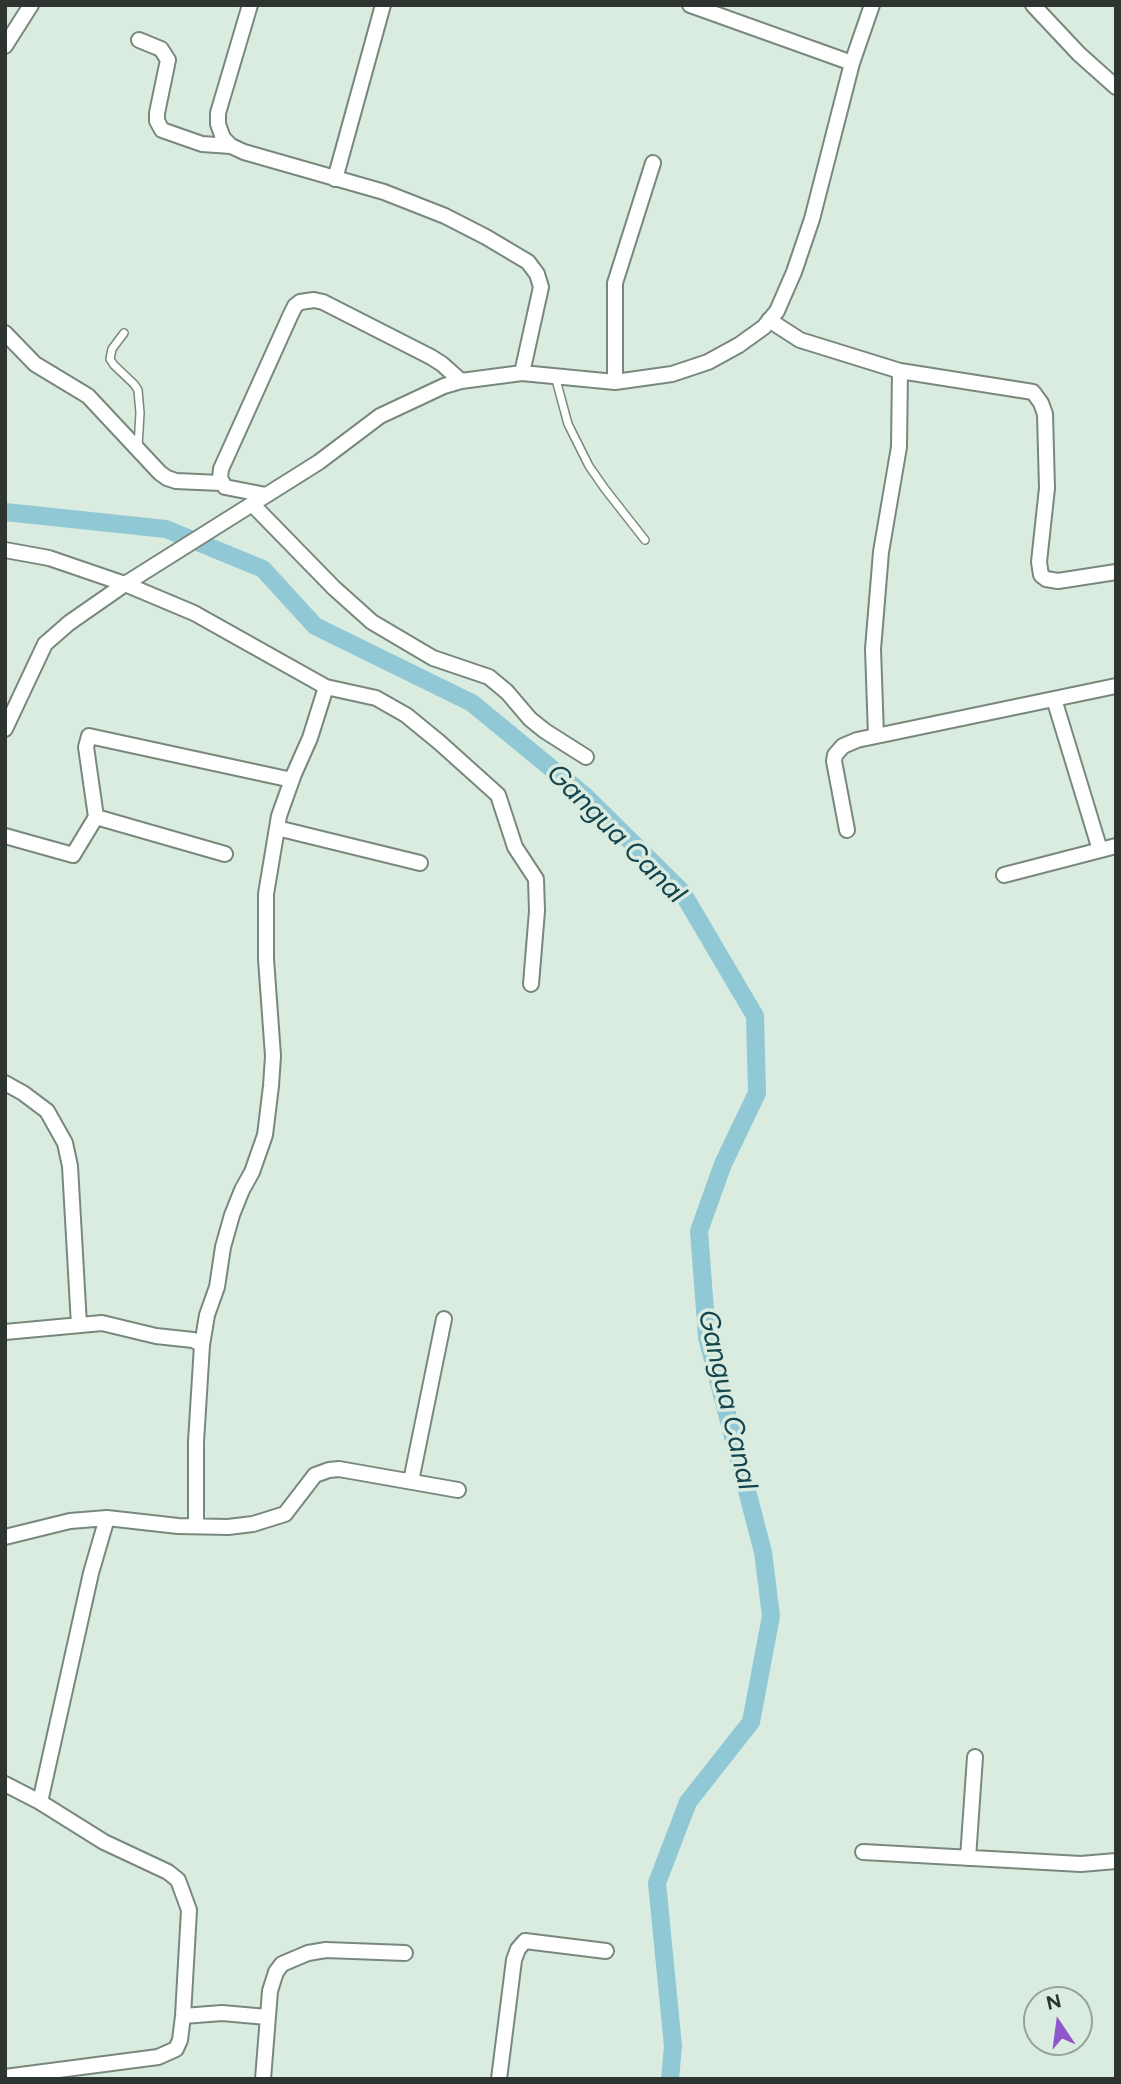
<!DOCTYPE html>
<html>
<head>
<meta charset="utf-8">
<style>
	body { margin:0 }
	#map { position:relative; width:1121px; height:2084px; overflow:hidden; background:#daecdf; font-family:Figtree,sans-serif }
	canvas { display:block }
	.frame { position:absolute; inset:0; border:7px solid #2e3530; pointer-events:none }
	.north { position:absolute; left:1023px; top:1986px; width:70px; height:70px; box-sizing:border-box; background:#daecdf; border:2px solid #95a399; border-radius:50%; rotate:347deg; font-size:19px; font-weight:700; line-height:28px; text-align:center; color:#2e3530 }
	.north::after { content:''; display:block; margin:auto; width:24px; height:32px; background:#8f55cc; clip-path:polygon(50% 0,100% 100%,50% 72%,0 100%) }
</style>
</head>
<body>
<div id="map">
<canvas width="1121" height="2084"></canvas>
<div class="frame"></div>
<div class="north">N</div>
</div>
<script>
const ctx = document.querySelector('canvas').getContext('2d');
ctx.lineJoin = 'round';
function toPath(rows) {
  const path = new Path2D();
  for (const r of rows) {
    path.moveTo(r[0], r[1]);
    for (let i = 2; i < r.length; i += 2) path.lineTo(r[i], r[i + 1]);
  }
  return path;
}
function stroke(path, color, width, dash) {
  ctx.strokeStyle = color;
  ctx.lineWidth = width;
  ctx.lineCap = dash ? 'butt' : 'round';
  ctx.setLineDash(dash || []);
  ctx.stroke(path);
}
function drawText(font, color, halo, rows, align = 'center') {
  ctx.font = font + ' Figtree,sans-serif';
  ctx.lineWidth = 7;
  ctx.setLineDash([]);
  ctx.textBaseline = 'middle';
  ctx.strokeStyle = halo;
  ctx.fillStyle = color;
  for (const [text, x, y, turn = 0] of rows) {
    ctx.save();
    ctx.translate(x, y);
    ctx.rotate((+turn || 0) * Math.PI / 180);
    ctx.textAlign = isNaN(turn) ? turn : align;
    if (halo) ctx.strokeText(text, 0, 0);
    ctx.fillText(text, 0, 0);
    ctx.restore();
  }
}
stroke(toPath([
	[5,512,166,529,263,569,315,626,472,703,585,796,682,892,755,1016,757,1093,723,1164,699,1231,707,1337,763,1552,771,1616,751,1722,688,1802,657,1883,673,2046,670,2079]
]), '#91c8d5', 18);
const service = toPath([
	[124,333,112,349,110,359,114,365,134,384,138,390,140,413,138,447],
	[555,376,568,424,589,466,605,489,645,540]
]);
const minor = toPath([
	[250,5,218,113,218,124,223,138,231,146,244,152,384,192,445,216,486,237,528,262,537,274,541,287,522,373],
	[690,5,852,63],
	[1033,5,1079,54,1116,87],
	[139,40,161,49,168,60,157,113,157,121,162,130,202,144,231,146],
	[5,46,31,5],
	[335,179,383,5],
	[769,320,800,340,900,371,1033,392,1041,403,1045,414,1047,488,1039,562,1041,575,1046,579,1058,581,1116,572],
	[5,333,35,364,88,396,160,473,167,478,176,481,221,483],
	[615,382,615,283,653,163],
	[266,495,225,487,220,478,221,469,291,314,295,306,300,302,314,300,323,302,431,357,442,364,461,381],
	[252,504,334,588,372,622,433,658,489,677,507,692,530,719,545,731,586,757],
	[5,550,49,558,125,584,194,613,326,687,376,698,406,715,439,742,498,795,515,847,536,879,537,911,531,984],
	[1054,699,1100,850],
	[5,729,45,644,69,623,125,584,319,462,380,416,444,386,461,381,522,373,615,382,672,374,708,362,739,345,764,327,777,311,794,272,812,219,852,63,872,5],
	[876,736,873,649,881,552,899,447,900,371],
	[96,817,225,854],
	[277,828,420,863],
	[847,830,834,761,835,755,843,746,857,740,1116,686],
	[5,836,73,855,96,817,86,747,89,736,292,780],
	[1004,875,1116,846],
	[5,1083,23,1093,47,1111,65,1143,70,1166,79,1325],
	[5,1332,102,1323,156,1336,193,1340,202,1345],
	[411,1481,444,1319],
	[196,1526,196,1442,202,1345,207,1315,217,1287,223,1247,232,1215,242,1190,252,1172,265,1135,271,1086,273,1056,266,959,266,894,279,816,294,774,310,738,326,687],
	[5,1537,70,1521,107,1518,178,1526,228,1527,253,1524,285,1514,315,1475,329,1470,339,1469,458,1490],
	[5,1784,40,1802,104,1842,168,1872,178,1880,189,1910,183,2016,180,2040,176,2049,158,2057,5,2077],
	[40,1802,91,1573,107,1518],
	[863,1852,1081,1864,1116,1861],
	[968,1858,975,1757],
	[183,2016,222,2013,267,2017],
	[263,2079,270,1991,276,1972,282,1964,308,1953,326,1950,405,1953],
	[499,2079,514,1960,518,1949,525,1941,606,1951]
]);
stroke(service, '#78887c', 10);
stroke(minor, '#78887c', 18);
stroke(service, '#fff', 7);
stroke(minor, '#fff', 14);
drawText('italic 28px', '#14454f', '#daecdf', [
	["Gangua Canal",616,834,45],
	["Gangua Canal",727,1400,77]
]);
</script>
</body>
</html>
